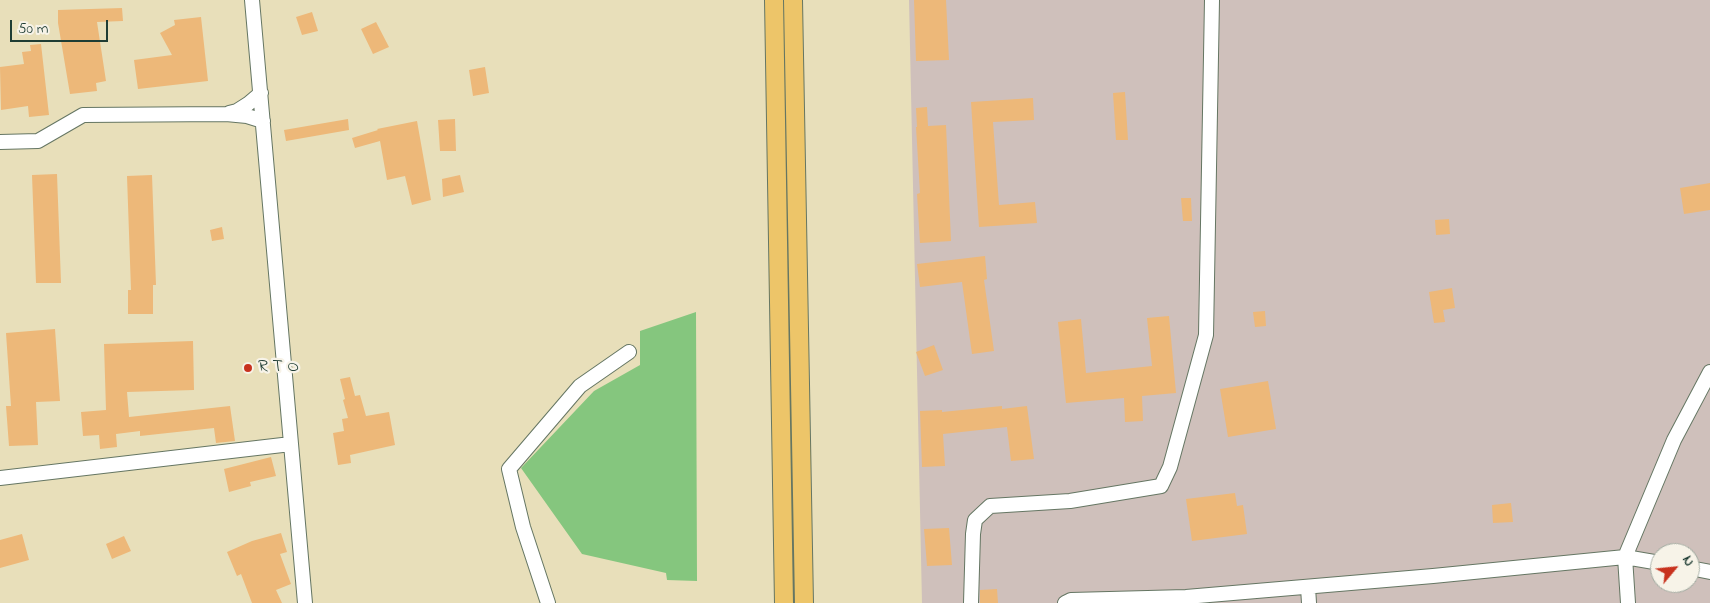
<!DOCTYPE html>
<html>
<head>
<meta charset="utf-8">
<style>
	body { margin:0 }
	#map { position:relative; width:1710px; height:603px; overflow:hidden; background:#e8dfba; font-family:"Indie Flower",sans-serif }
	canvas { display:block }
	.north { position:absolute; left:1650px; top:543px; width:50px; height:50px; box-sizing:border-box; background:#f7f3e8; border:1px solid #a1aaa0; border-radius:50%; rotate:62deg; font-size:14px; font-weight:700; line-height:20px; text-align:center; color:#1f3d34 }
	.north::after { content:''; display:block; margin:auto; width:18px; height:22px; background:#c8321e; clip-path:polygon(50% 0,100% 100%,50% 72%,0 100%) }
	.scale { position:absolute; left:10px; top:20px; width:98px; height:22px; box-sizing:border-box; border:2px solid #1f3d34; border-top:0; padding-left:6px; font-size:15px; line-height:18px; white-space:nowrap; color:#1f3d34; -webkit-text-stroke:4px #f7f3e8; paint-order:stroke }
</style>
</head>
<body>
<div id="map">
<canvas width="1710" height="603"></canvas>
<div class="north">N</div>
<div class="scale">50 m</div>
</div>
<script>
const ctx = document.querySelector('canvas').getContext('2d');
ctx.lineJoin = 'round';
function fillPath(path, color) {
  ctx.fillStyle = color;
  ctx.fill(path, 'evenodd');
}
function toPath(rows) {
  const path = new Path2D();
  for (const r of rows) {
    path.moveTo(r[0], r[1]);
    for (let i = 2; i < r.length; i += 2) path.lineTo(r[i], r[i + 1]);
  }
  return path;
}
function stroke(path, color, width, dash) {
  ctx.strokeStyle = color;
  ctx.lineWidth = width;
  ctx.lineCap = dash ? 'butt' : 'round';
  ctx.setLineDash(dash || []);
  ctx.stroke(path);
}
function drawText(font, color, halo, rows, align = 'center') {
  ctx.font = font + ' "Indie Flower",sans-serif';
  ctx.lineWidth = 4.5;
  ctx.setLineDash([]);
  ctx.textBaseline = 'middle';
  ctx.strokeStyle = halo;
  ctx.fillStyle = color;
  for (const [text, x, y, turn = 0] of rows) {
    ctx.save();
    ctx.translate(x, y);
    ctx.rotate((+turn || 0) * Math.PI / 180);
    ctx.textAlign = isNaN(turn) ? turn : align;
    if (halo) ctx.strokeText(text, 0, 0);
    ctx.fillText(text, 0, 0);
    ctx.restore();
  }
}
fillPath(toPath([
	[909,0,1710,0,1710,603,922,603],
	[1660,553,1690,553,1690,583,1660,583]
]), '#cfc0bb');
fillPath(toPath([
	[696,312,697,581,667,580,666,573,582,554,521,468,594,391,640,365,640,331]
]), '#85c67e');
fillPath(toPath([
	[914,0,946,0,949,60,916,61],
	[122,8,123,21,97,22,106,81,96,83,97,91,70,94,58,23,58,10],
	[312,12,318,31,302,35,296,17],
	[201,17,208,81,138,89,134,60,172,55,160,33,175,25,174,20],
	[376,22,389,47,373,54,361,29],
	[41,44,49,115,29,117,28,106,1,110,0,67,24,64,22,52,31,51,30,45],
	[485,67,489,93,473,96,469,70],
	[1125,92,1128,140,1116,140,1113,93],
	[1033,98,1034,120,993,122,999,205,1035,202,1037,223,979,227,971,102],
	[927,107,928,126,946,125,951,241,920,243,917,194,920,193,916,127,917,127,916,108],
	[348,119,349,130,286,141,284,130],
	[455,119,456,151,440,151,438,120],
	[417,121,431,200,412,205,405,176,387,180,380,141,355,148,352,138,378,130,377,129],
	[57,174,61,283,36,283,32,175],
	[152,175,156,285,153,285,153,314,128,314,128,290,131,290,127,176],
	[460,175,464,192,443,197,442,179],
	[1710,183,1710,210,1684,214,1680,188],
	[1181,198,1191,198,1192,221,1183,221],
	[1449,219,1450,234,1436,235,1435,220],
	[222,227,224,239,212,241,210,230],
	[985,256,987,279,984,280,994,351,972,354,962,282,920,287,917,264],
	[1452,288,1455,308,1443,310,1445,322,1434,323,1429,292],
	[1265,311,1266,326,1255,327,1253,312],
	[1169,316,1176,393,1142,396,1143,421,1125,422,1124,398,1066,403,1058,322,1081,319,1086,373,1152,366,1147,318],
	[55,329,60,401,36,402,38,445,9,446,6,406,11,406,6,333],
	[193,341,194,390,127,392,129,417,230,406,235,441,216,443,214,428,140,436,140,431,116,434,117,447,100,449,99,435,83,436,81,412,106,410,104,344],
	[934,345,943,370,925,376,916,352],
	[350,377,355,396,360,395,366,416,389,412,395,445,350,455,351,463,338,465,333,433,344,431,342,419,348,418,343,400,345,399,340,379],
	[1268,381,1276,429,1228,437,1220,389],
	[1002,406,1002,409,1027,406,1034,459,1011,461,1007,427,943,434,945,466,922,467,920,411,942,410,942,412],
	[271,457,276,476,250,482,251,486,229,492,224,469],
	[1235,493,1237,506,1243,505,1247,534,1192,541,1186,499],
	[1511,503,1513,522,1493,523,1492,505],
	[949,528,952,565,927,566,924,529],
	[281,533,287,552,280,554,291,584,276,590,282,603,252,603,241,574,237,576,227,552,252,541],
	[22,534,29,560,0,568,0,540],
	[124,536,131,551,112,559,106,544],
	[997,589,998,603,980,603,980,590]
]), '#edb879');
const minor = toPath([
	[252,0,305,603],
	[229,113,237,111,248,104,261,93],
	[0,142,38,141,83,115,226,114,247,116,263,121],
	[0,478,291,444],
	[1690,568,1710,572],
	[1308,587,1309,603],
	[548,603,523,527,509,469,580,386,629,352],
	[971,603,973,534,975,520,990,506,1070,501,1161,486,1170,467,1206,335,1212,0],
	[1065,603,1071,600,1186,597,1433,576,1625,557,1674,440,1710,372],
	[1628,603,1625,557,1660,563]
]);
const major = toPath([
	[774,0,784,603],
	[793,0,804,603]
]);
stroke(minor, '#657663', 16);
stroke(major, '#657663', 20);
stroke(minor, '#fff', 14);
stroke(major, '#edc569', 18);
for (const [x, y, r, color] of [
	[248,368,5,"#c8321e"]
]) {
  const dot = new Path2D();
  dot.arc(x, y, r, 0, 2 * Math.PI);
  ctx.fillStyle = color;
  ctx.fill(dot);
  stroke(dot, '#f7f3e8', 2);
}
drawText('18px', '#1f3d34', '#f7f3e8', [
	["R T O",258,368]
], 'left');
</script>
</body>
</html>
